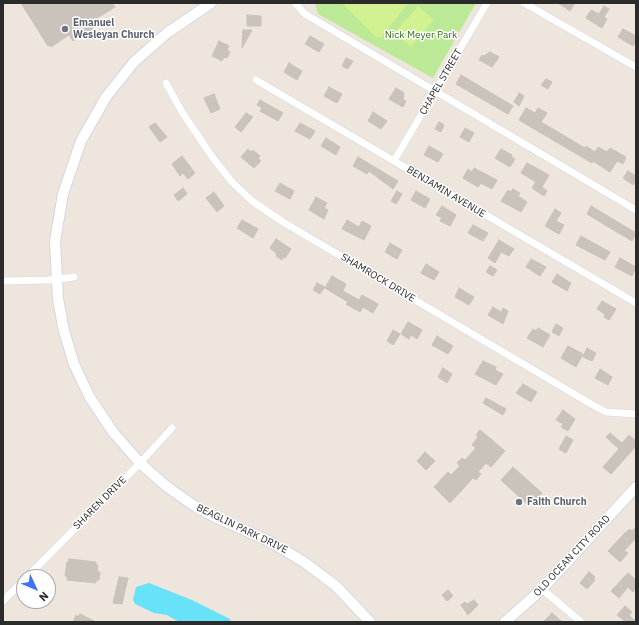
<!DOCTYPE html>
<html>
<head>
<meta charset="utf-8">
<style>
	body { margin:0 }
	#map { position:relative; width:639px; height:625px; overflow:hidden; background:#eee5dc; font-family:"IBM Plex Sans",sans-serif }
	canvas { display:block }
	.frame { position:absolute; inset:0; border:4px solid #2b2b2b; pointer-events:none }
	.north { position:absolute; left:16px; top:569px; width:40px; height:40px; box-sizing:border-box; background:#fff; border:1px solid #aaa; border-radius:50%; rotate:134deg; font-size:11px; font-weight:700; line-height:16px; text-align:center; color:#2b2b2b }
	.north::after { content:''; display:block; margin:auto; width:14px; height:18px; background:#3973ff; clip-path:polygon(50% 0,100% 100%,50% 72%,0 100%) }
</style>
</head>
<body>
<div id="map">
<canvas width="639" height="625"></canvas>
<div class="frame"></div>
<div class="north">N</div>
</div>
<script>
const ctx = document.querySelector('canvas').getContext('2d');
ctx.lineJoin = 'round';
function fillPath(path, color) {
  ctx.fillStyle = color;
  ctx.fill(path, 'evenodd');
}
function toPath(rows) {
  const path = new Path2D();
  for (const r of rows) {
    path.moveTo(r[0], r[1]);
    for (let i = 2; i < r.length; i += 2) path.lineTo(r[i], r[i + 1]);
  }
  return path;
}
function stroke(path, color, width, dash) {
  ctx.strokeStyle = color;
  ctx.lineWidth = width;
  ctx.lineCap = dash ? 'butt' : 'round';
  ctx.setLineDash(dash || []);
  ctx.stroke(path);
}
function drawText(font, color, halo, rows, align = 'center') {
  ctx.font = font + ' "IBM Plex Sans",sans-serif';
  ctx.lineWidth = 3;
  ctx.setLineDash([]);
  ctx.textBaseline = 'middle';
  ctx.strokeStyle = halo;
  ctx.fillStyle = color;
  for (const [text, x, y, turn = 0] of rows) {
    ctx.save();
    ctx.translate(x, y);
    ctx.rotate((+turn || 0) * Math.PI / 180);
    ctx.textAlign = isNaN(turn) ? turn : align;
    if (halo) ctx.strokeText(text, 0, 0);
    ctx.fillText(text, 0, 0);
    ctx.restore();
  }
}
fillPath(toPath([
	[315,3,476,3,433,78,318,14]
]), '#bbe995');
fillPath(toPath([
	[342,3,408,3,382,37,376,37],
	[418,6,434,20,411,47,394,33]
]), '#d2f190');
fillPath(toPath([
	[149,583,192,600,230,619,231,622,179,622,167,615,154,613,135,604,133,600,136,587]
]), '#67e2f9');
const building = toPath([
	[21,3,112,3,115,7,97,18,100,24,73,41,69,35,51,47,50,45,48,46,21,3],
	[558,3,575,3,570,11,558,3],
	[604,6,609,9,604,17,607,19,602,28,586,18,591,10,599,14,604,6],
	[247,15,261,16,261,26,247,26,247,15],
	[623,29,636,36,636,42,633,46,618,37,623,29],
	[243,30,252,30,242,48,243,30],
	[310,36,324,44,319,52,305,44,310,36],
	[219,41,229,46,227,50,230,52,227,58,224,57,222,61,212,56,219,41],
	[490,52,499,57,492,67,479,60,482,55,484,56,490,52],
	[346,58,353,61,348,69,342,66,346,58],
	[289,63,302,71,297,80,284,72,289,63],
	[461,75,513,106,508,114,456,84,461,75],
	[546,79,552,82,548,89,541,85,546,79],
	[329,87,342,94,337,103,324,96,329,87],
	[396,88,404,93,403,100,406,101,403,107,389,99,396,88],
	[519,93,524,96,519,106,514,102,519,93],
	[214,94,220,109,211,113,204,98,214,94],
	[260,100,283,113,278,121,260,111,262,108,257,105,260,100],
	[526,108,535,113,538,108,547,113,541,122,585,148,586,146,595,152,598,147,607,152,610,148,626,157,623,164,617,161,610,172,593,161,592,163,580,156,519,120,526,108],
	[373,112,387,121,381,129,368,121,373,112],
	[246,113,253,117,241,132,235,127,246,113],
	[439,122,444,125,441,132,435,129,439,122],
	[155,123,167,137,160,142,149,127,155,123],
	[300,123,315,131,310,139,295,131,300,123],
	[465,128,474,133,469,142,460,137,465,128],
	[326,138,340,147,336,155,321,146,326,138],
	[429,146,443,154,438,162,424,155,429,146],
	[248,149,251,152,253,150,260,156,258,158,261,161,254,168,241,157,248,149],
	[501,149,512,155,511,157,515,159,510,167,495,158,501,149],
	[182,156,195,173,188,179,183,173,180,176,172,164,182,156],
	[358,157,398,181,393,189,369,171,367,174,353,166,358,157],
	[527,163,549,175,542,187,547,191,544,196,532,188,536,182,521,173,527,163],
	[474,168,497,180,492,189,481,183,478,187,463,178,468,169,472,172,474,168],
	[628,171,636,176,636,180,633,185,623,178,628,171],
	[280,183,294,191,290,199,275,191,280,183],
	[183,188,187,194,178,201,174,195,183,188],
	[513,189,520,193,518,196,527,202,521,212,501,201,508,190,511,192,513,189],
	[397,191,402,194,396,204,391,201,397,191],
	[416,191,430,199,425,208,411,200,416,191],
	[214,192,224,206,217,212,206,198,214,192],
	[316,197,327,203,324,208,328,210,324,219,309,210,316,197],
	[442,206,456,215,450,226,440,221,442,218,436,215,442,206],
	[591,206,636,233,632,241,587,214,591,206],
	[555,209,561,213,556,221,564,225,559,234,545,226,555,209],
	[242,220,258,229,253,238,237,228,242,220],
	[347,220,359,227,362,221,371,226,364,240,342,229,347,220],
	[473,225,488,233,483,241,468,233,473,225],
	[581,236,610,252,605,260,576,245,581,236],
	[276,239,291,249,285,258,283,257,282,260,276,256,277,254,270,248,276,239],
	[499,240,514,249,509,256,501,252,495,263,488,258,499,240],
	[390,243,402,250,397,259,385,252,390,243],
	[620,258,636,267,632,276,615,267,620,258],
	[531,259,546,267,540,276,526,267,531,259],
	[426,264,439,272,434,280,421,273,426,264],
	[490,266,497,270,493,276,486,272,490,266],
	[557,274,571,283,567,291,552,282,557,274],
	[332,276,346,284,343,291,359,300,362,295,378,304,373,313,363,307,360,312,346,304,348,302,325,288,332,276],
	[317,283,325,287,320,294,313,290,317,283],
	[459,288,474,297,469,305,455,297,459,288],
	[602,301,616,309,609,320,604,317,605,314,597,309,602,301],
	[493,307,501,312,503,308,508,311,503,324,488,315,493,307],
	[408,322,422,330,417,339,411,335,409,339,401,334,408,322],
	[556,324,563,328,559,336,552,332,556,324],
	[538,328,550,335,543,347,527,338,533,329,536,331,538,328],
	[393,330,400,334,393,345,387,341,393,330],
	[437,336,453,346,448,354,432,345,437,336],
	[568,346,583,354,576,367,561,358,568,346],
	[587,348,596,353,592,361,583,357,587,348],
	[483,361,496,367,495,370,503,374,496,385,475,374,483,361],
	[443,368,452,374,447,383,438,377,443,368],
	[600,369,612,377,608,385,595,378,600,369],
	[523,384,537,392,531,402,516,393,523,384],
	[486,398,506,409,503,415,483,403,486,398],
	[563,410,575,419,568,431,561,427,563,424,556,420,563,410],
	[480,430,505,451,491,467,486,463,478,472,481,474,476,480,473,478,450,503,434,487,448,472,451,475,460,466,457,463,462,458,465,460,476,448,472,445,478,437,476,435,480,430],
	[610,433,622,443,629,435,636,441,636,446,611,474,603,467,619,449,606,437,610,433],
	[566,436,573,440,566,453,559,449,566,436],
	[425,452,435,461,426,470,417,461,425,452],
	[513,467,542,493,529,506,501,480,513,467],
	[636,527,636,538,624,551,628,553,620,562,608,551,625,533,630,529,632,531,636,527],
	[69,559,96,562,96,565,98,565,97,572,100,572,99,580,96,580,96,583,67,580,67,576,65,576,67,562,69,562,69,559],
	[589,572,595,577,593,578,595,580,587,589,580,583,589,572],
	[628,573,636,580,636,588,633,592,628,587,619,598,611,591,628,573],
	[119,577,128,578,122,604,113,603,119,577],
	[448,590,453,596,447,601,442,595,448,590],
	[474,600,478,605,468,615,461,605,465,602,467,604,474,600],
	[625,606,632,612,629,615,636,622,626,622,617,615,625,606],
	[552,613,562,622,543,622,552,613],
	[80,614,96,622,73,622,76,615,78,617,80,614]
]);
fillPath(building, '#c9c3bb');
stroke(building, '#cac1b6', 1);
const street = toPath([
	[295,3,305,14,636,210],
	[524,3,636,67],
	[256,80,636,303],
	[166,83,182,112,213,158,232,182,252,201,283,222,591,404,606,412,636,414],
	[394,161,487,3],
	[3,281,49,280,74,277],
	[27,577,140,463,172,428],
	[542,589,581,622],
	[3,601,24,580]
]);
const secondary = toPath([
	[211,3,167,33,134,62,106,97,81,141,63,194,55,241,58,299,64,331,74,364,89,396,113,432,140,463,166,486,196,507,219,519,269,541,304,562,336,586,370,622],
	[505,622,542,589,636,487]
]);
stroke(street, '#d2d7e5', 8);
stroke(secondary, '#d2d7e5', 12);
stroke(street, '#fff', 7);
stroke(secondary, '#fff', 10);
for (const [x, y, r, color] of [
	[65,29,4,"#6b7280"],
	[519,502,4,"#6b7280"]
]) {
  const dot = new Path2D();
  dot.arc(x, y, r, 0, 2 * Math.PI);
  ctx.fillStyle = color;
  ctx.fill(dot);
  stroke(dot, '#fff', 1.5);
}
drawText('bold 10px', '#5b616d', '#fff', [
	["Emanuel",73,23],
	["Wesleyan Church",73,35],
	["Faith Church",527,502]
], 'left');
drawText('10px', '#316f14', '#fff', [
	["Nick Meyer Park",421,35]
]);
drawText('10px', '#2b2b2b', '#fff', [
	["CHAPEL STREET",441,82,-60],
	["BENJAMIN AVENUE",446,192,31],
	["SHAMROCK DRIVE",378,278,31],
	["SHAREN DRIVE",100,503,-45],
	["BEAGLIN PARK DRIVE",242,529,26],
	["OLD OCEAN CITY ROAD",572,556,-47]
]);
</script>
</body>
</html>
